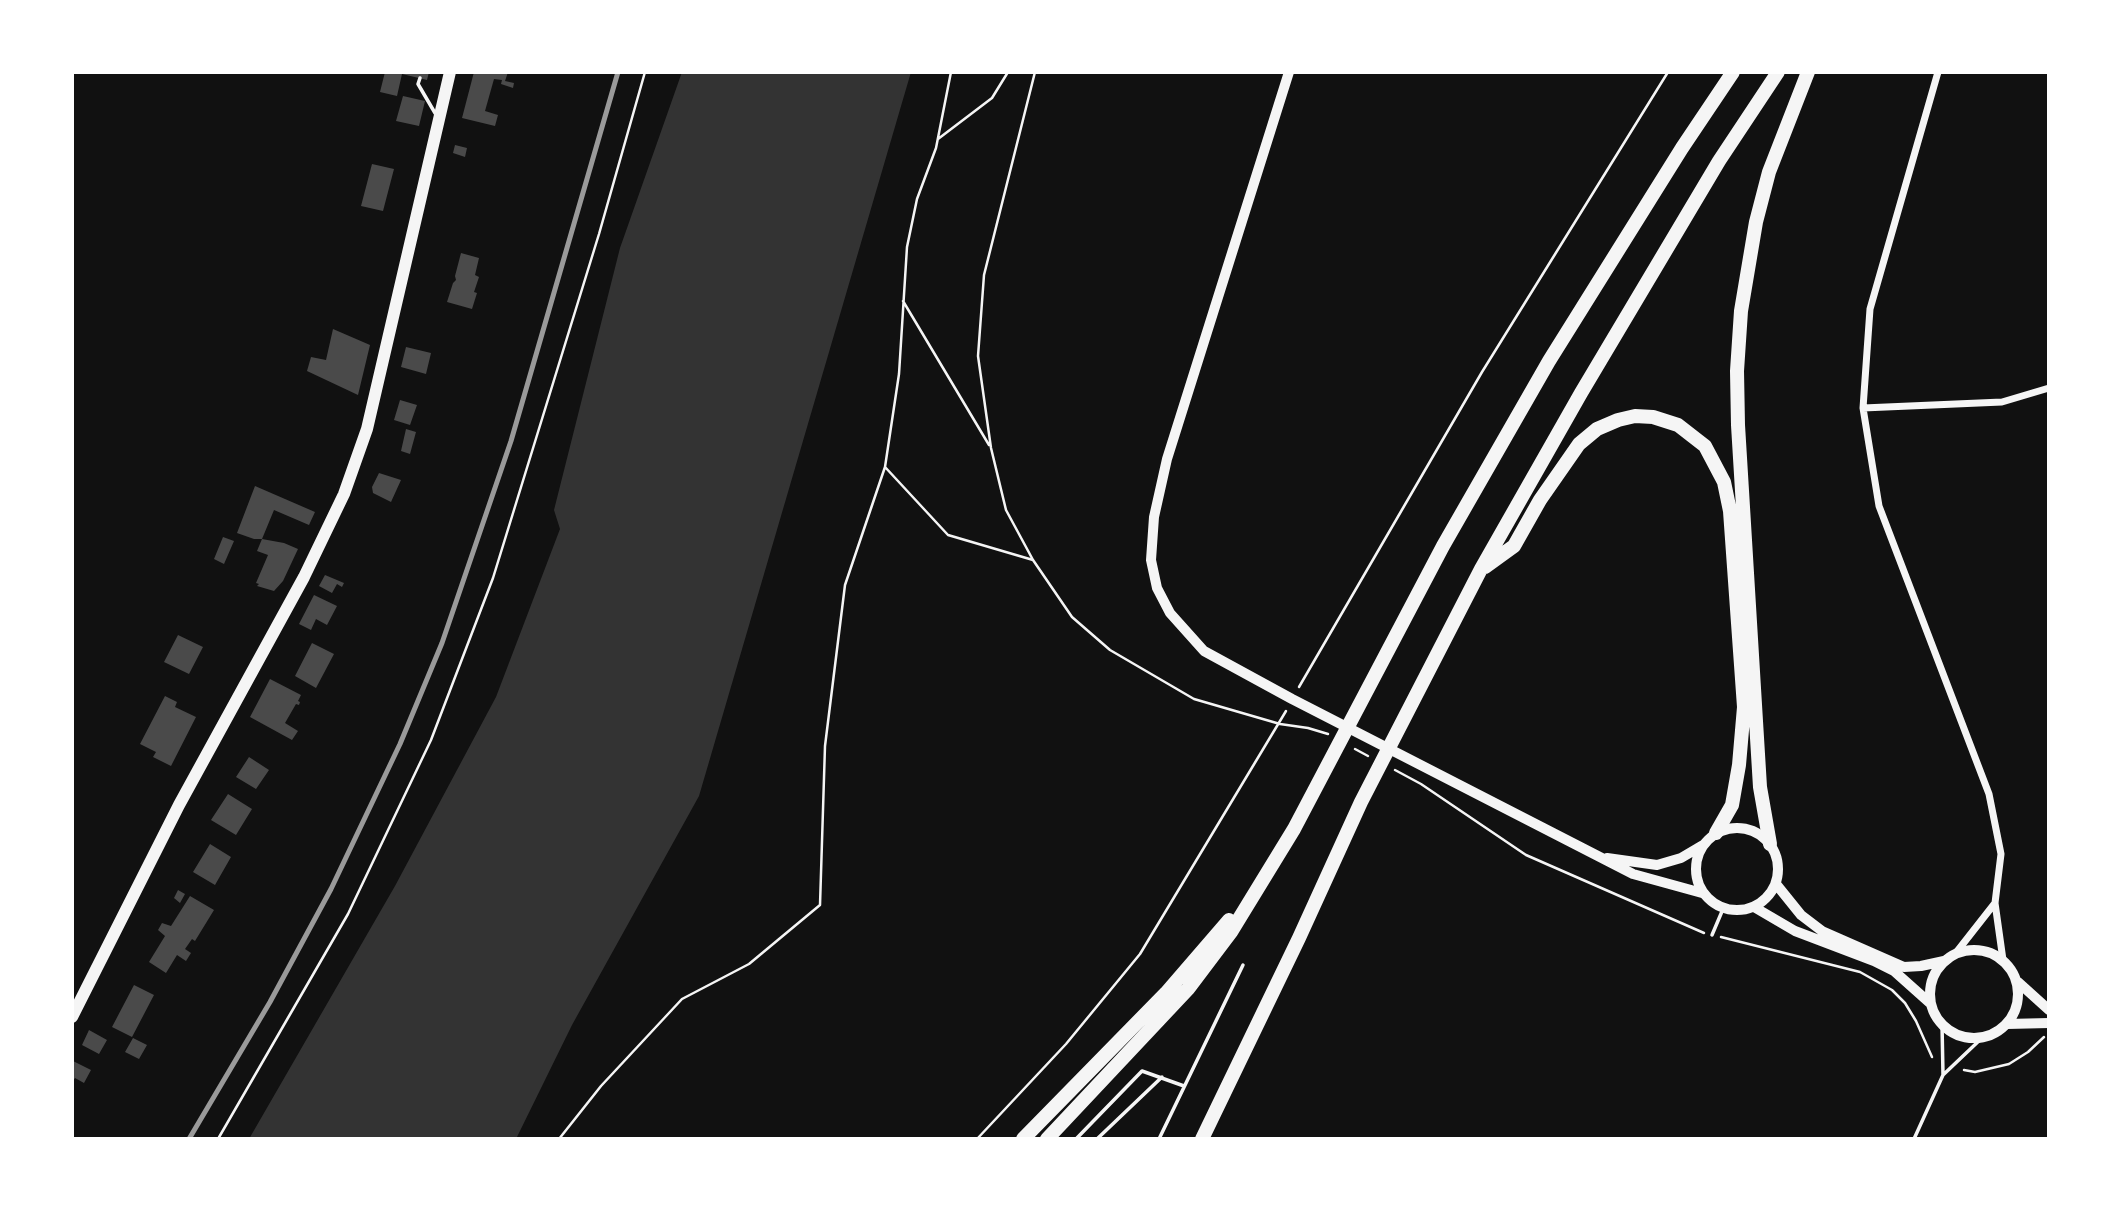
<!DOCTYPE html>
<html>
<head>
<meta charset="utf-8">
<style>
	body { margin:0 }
	#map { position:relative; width:2121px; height:1211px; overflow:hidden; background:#111; font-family:"Open Sans",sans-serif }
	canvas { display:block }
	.frame { position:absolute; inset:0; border:74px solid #fff; pointer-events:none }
</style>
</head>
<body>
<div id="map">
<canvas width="2121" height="1211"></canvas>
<div class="frame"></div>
</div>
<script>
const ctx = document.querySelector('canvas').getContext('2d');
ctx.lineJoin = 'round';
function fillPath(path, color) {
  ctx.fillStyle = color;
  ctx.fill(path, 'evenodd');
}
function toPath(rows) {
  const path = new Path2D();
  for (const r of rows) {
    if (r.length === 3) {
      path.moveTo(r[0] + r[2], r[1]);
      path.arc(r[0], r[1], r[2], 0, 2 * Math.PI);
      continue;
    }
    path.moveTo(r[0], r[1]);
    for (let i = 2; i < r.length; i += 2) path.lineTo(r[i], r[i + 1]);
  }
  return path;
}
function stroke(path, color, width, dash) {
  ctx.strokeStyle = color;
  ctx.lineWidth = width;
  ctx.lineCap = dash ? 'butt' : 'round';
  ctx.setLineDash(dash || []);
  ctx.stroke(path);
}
fillPath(toPath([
	[682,72,911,72,699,796,572,1025,516,1139,249,1139,395,886,496,697,560,529,554,510,620,248]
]), '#333');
fillPath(toPath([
	[385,72,429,72,427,80,402,74,397,96,380,92],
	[474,72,508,72,505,81,514,83,513,88,501,84,502,80,494,79,485,111,498,115,495,126,462,118],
	[403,96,425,101,419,126,396,121],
	[455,145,467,148,465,157,453,153],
	[372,164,394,169,383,211,361,206],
	[461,253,479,258,475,275,479,277,474,292,477,293,472,309,447,302,453,283,456,280,455,276],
	[333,329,370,345,358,395,307,371,311,357,326,360],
	[406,347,431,353,426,374,401,367],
	[400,400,417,405,410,425,394,420],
	[406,429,416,432,410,454,401,451],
	[379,473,401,480,391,502,373,493,372,487],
	[255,486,315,512,309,525,274,510,262,539,254,539,237,533],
	[223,537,234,541,224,564,214,559],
	[262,539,284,543,298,549,283,581,274,591,257,586,259,584,256,583,268,555,257,551],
	[325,575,344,583,342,587,337,584,332,593,319,586],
	[314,595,337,606,327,625,316,619,311,630,299,624],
	[178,635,203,647,189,674,164,662],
	[312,643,334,654,316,688,295,676],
	[270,679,301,695,298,701,300,702,299,705,296,704,285,723,298,731,292,740,250,717],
	[165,696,177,702,175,707,196,717,171,766,153,757,156,752,140,744],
	[249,757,269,770,256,789,236,777],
	[228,794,252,809,236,835,211,820],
	[210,844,231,857,215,885,193,872],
	[178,890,185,894,180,903,174,898],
	[190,896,214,910,195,941,192,939,185,949,191,953,186,961,177,955,166,973,149,962,165,936,158,930,162,923,171,926],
	[134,985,154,995,132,1037,112,1027],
	[89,1030,107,1040,99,1054,82,1045],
	[133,1038,147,1045,139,1059,125,1052],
	[73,1061,91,1070,84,1083,75,1078,72,1082]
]), '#4a4a4a');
stroke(toPath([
	[938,139,992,98,1008,72],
	[903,301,989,445],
	[885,467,948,535,1033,560,1072,617,1110,650,1194,699,1280,724,1308,728,1328,734],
	[1033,560,1006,510,991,448,978,356,984,275,1035,72],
	[1299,687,1482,372,1668,72],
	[1355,749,1368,756],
	[1395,770,1421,784,1526,855,1704,933],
	[1721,937,1860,972,1892,990,1905,1003,1916,1021,1932,1057],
	[1964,1070,1975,1072,2009,1064,2028,1052,2044,1037],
	[218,1139,348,914,431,740,493,578,599,234,645,72],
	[559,1139,601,1086,682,999,749,964,820,905,825,746,845,585,885,467,899,374,907,247,917,199,936,148,951,72],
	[977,1139,1066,1044,1140,954,1286,711]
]), '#f5f5f5', 2.5);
stroke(toPath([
	[420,78,418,84,435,113],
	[1712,935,1723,909],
	[1942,1024,1943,1075],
	[1076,1139,1142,1071,1184,1086],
	[1097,1139,1162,1077],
	[1159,1139,1243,965],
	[1914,1139,1943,1075,1983,1037]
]), '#f5f5f5', 3.5);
stroke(toPath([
	[1938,72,1870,309,1863,408,1879,506,1989,794,2001,854,1995,903,2003,960],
	[1863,408,2002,402,2049,388],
	[1955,954,1995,903]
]), '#f5f5f5', 7);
stroke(toPath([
	[1289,72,1167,459,1154,517,1151,560,1157,588,1170,613,1204,651,1292,699,1633,874,1702,893],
	[1737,869,41],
	[1607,858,1657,865,1681,858,1703,845],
	[1776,884,1801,915,1822,931,1904,967,1921,966,1944,961],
	[1754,907,1795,931,1874,961,1894,971,1931,1004],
	[1974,994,44],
	[2018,982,2049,1010],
	[2007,1024,2049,1023]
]), '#f5f5f5', 10);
stroke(toPath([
	[72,1017,179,805,304,577,344,494,367,429,450,72]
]), '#f5f5f5', 12);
stroke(toPath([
	[1485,567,1514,546,1540,500,1579,444,1597,429,1618,420,1635,416,1653,417,1678,425,1705,446,1724,482,1730,511,1744,707,1739,765,1732,805,1716,833],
	[1770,844,1760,787,1738,425,1737,371,1741,311,1756,222,1769,172,1808,72],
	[1023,1139,1166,993,1229,920],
	[1047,1139,1188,989,1231,932,1294,829,1443,546,1549,361,1682,148,1733,72],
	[1202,1139,1299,938,1361,802,1481,569,1581,393,1719,161,1778,72]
]), '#f5f5f5', 14);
stroke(toPath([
	[189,1139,270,1002,331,889,400,744,442,643,511,441,618,72]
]), '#9a9a9a', 5);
</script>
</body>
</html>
